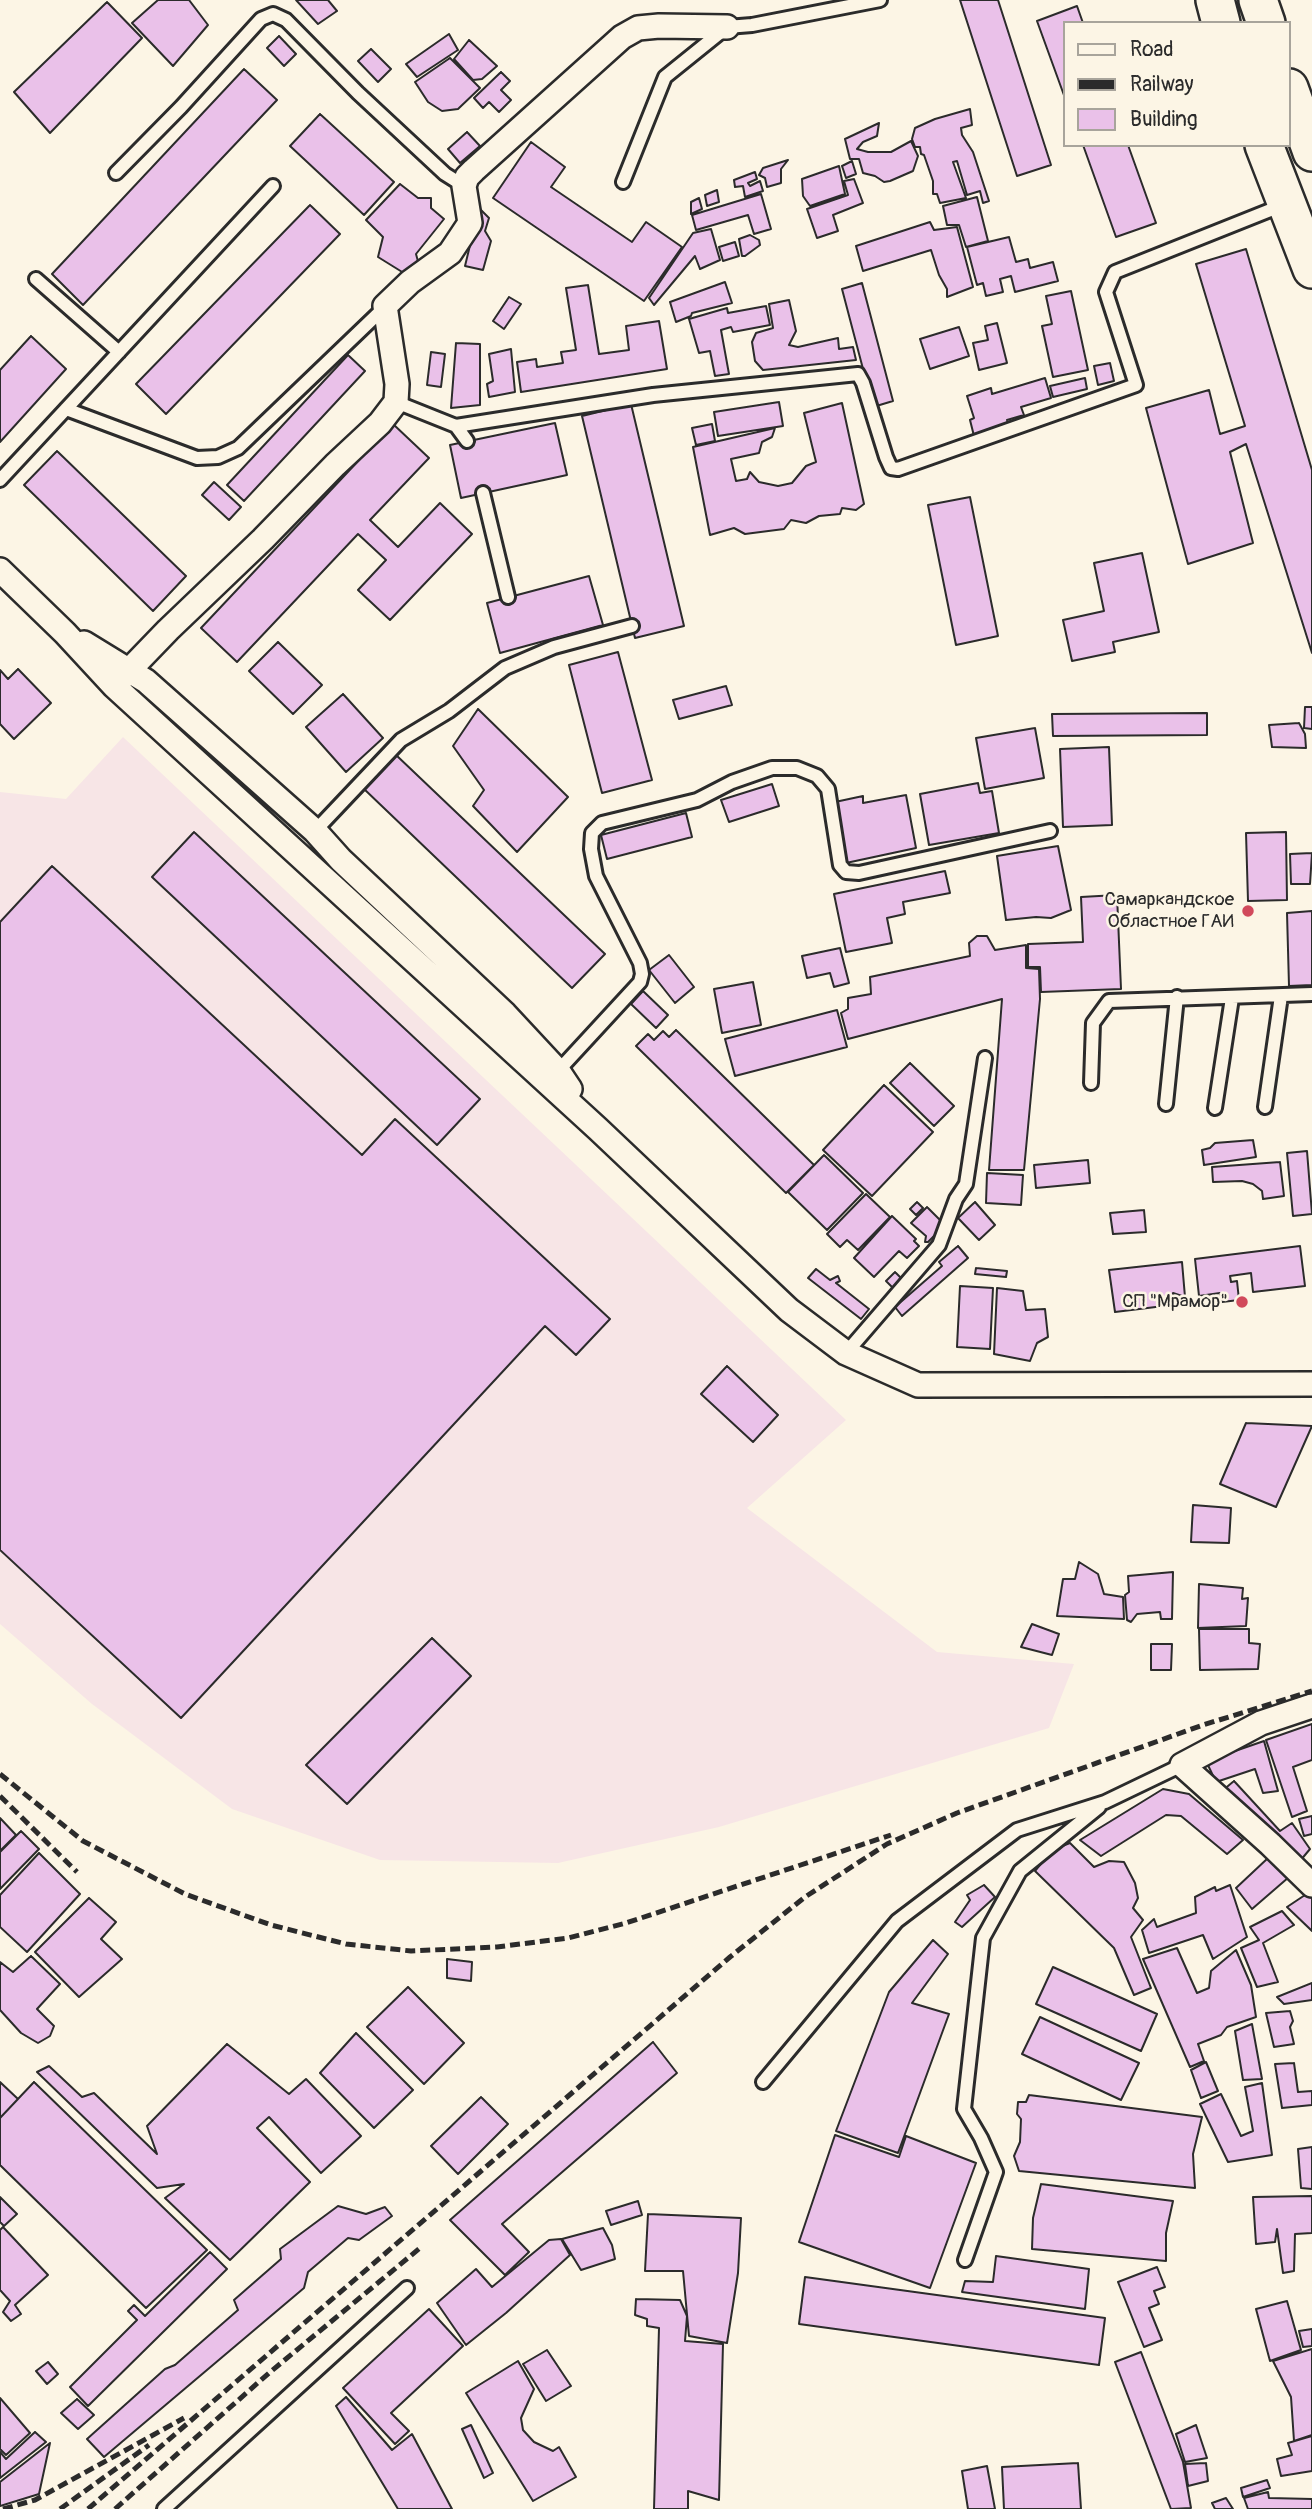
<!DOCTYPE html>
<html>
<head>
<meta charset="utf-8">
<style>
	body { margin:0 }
	#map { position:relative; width:1312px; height:2509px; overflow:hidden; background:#fcf5e5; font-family:Pangolin,sans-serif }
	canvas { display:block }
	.legend { position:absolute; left:1063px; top:21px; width:228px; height:126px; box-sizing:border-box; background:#fcf5e5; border:2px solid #a8a49b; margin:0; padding:9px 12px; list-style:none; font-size:21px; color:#2b2b2b }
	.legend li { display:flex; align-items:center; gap:14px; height:35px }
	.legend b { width:35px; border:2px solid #a8a49b }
</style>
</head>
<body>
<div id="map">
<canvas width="1312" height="2509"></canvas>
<ul class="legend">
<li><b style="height:9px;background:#fcf5e5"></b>Road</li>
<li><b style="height:9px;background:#2b2b2b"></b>Railway</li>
<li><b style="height:19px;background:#eac1e9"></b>Building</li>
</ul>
</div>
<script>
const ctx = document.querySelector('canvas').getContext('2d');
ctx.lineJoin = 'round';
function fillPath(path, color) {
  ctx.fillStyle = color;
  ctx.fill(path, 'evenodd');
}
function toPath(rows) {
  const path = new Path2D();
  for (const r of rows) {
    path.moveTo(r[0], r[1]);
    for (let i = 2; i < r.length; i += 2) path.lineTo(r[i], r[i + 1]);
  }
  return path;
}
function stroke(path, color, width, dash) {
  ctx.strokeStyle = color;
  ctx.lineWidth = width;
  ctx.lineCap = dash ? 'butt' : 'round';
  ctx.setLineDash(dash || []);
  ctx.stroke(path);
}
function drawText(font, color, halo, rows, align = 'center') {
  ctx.font = font + ' Pangolin,sans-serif';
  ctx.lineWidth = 5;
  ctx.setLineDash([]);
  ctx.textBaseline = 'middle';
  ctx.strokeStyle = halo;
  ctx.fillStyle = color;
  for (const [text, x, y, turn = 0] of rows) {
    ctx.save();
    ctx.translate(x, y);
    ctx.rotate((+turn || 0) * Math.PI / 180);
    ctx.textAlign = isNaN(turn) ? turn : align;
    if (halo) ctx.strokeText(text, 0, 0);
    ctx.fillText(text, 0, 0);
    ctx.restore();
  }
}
fillPath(toPath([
	[123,737,846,1420,747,1508,937,1652,1074,1664,1049,1728,719,1827,558,1863,380,1860,232,1809,92,1704,0,1624,0,792,66,799]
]), '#f7e5e6');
const building = toPath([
	[158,0,189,0,208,25,173,66,132,23,158,0],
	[296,0,328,0,337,11,318,24,296,0],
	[960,0,998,0,1051,165,1017,176,960,0],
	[107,2,142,38,50,133,14,92,107,2],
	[1077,6,1083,23,1065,23,1065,98,1037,21,1077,6],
	[449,34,458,50,417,77,406,64,449,34],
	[279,36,296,54,284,66,267,48,279,36],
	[469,40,497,66,482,79,473,80,454,59,469,40],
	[371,49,391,69,378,82,358,61,371,49],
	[450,58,480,88,458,109,442,111,428,102,415,82,450,58],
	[244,69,277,100,83,305,52,274,244,69],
	[501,72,510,81,501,90,511,100,499,112,489,102,483,108,474,98,501,72],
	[970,109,972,125,961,128,962,135,973,152,989,201,983,203,980,191,967,195,957,161,953,162,966,198,940,203,937,194,933,194,933,181,924,155,921,154,920,147,915,147,912,139,915,128,935,119,970,109],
	[320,114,394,182,364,215,290,146,320,114],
	[879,123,877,136,863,142,857,149,868,152,891,152,911,141,918,156,913,171,890,181,884,182,875,176,863,173,859,159,850,159,845,139,879,123],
	[467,132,480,146,460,163,448,149,467,132],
	[531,142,565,167,551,187,632,242,646,222,682,247,644,301,493,198,531,142],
	[1083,145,1128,145,1156,223,1116,237,1083,145],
	[788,160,781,169,781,183,767,187,765,178,759,175,763,168,788,160],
	[852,161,856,174,846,178,842,166,852,161],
	[839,166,845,194,810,206,803,196,802,179,839,166],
	[755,172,757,179,748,183,750,186,760,181,763,191,745,197,743,186,735,187,734,180,755,172],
	[854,179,863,203,833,215,838,231,817,238,807,209,848,195,844,181,854,179],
	[400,184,418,198,431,198,431,208,444,219,416,254,419,265,407,275,378,257,383,237,366,220,400,184],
	[717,190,719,202,707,206,705,195,717,190],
	[761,194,771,229,754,234,748,215,696,230,692,215,761,194],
	[977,197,988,241,966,247,959,225,947,225,943,206,977,197],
	[699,198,702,209,691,214,691,202,699,198],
	[310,205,340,234,166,414,136,384,310,205],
	[479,208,489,218,485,231,491,241,483,270,465,266,479,208],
	[930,222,934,230,957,227,973,287,947,297,947,289,939,275,931,250,863,271,856,246,930,222],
	[711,229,720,260,700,269,695,256,654,305,649,298,693,233,711,229],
	[750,235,759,240,760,245,745,256,742,256,739,239,750,235],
	[1009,237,1016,262,1028,259,1030,268,1053,262,1058,281,1015,292,1011,276,1000,279,1003,292,986,296,983,283,977,285,967,247,1009,237],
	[735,242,739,256,723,261,719,247,735,242],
	[1246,249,1312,470,1312,653,1246,444,1230,452,1253,543,1188,564,1146,408,1209,390,1220,434,1245,426,1196,264,1246,249],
	[725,282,732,303,692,313,691,316,676,322,670,302,725,282],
	[862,283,893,401,873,407,842,289,862,283],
	[588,285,599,354,629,350,626,326,659,321,667,369,521,392,517,362,536,359,537,367,563,363,561,352,576,350,566,288,588,285],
	[1071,291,1088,370,1053,377,1042,326,1052,324,1046,296,1071,291],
	[509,297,521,304,504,329,493,321,509,297],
	[789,300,796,331,789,345,798,347,838,338,839,349,853,347,856,360,763,370,755,361,752,342,756,333,773,328,769,304,789,300],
	[766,306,770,325,733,332,731,327,721,330,729,374,715,376,710,351,699,353,689,319,727,308,728,313,766,306],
	[997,323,1007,363,979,370,973,343,988,340,985,326,997,323],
	[959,327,969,356,930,369,920,339,959,327],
	[31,336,66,369,0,442,0,370,31,336],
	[456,343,480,344,480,405,451,408,456,343],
	[511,349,515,392,489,397,487,384,493,381,489,354,511,349],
	[431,352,445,354,441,387,427,385,431,352],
	[348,355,365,371,244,501,227,485,348,355],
	[1110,363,1114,381,1098,385,1094,366,1110,363],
	[1045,378,1051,398,1021,407,1024,415,1007,420,1009,425,974,436,970,420,974,418,967,396,991,388,992,394,1045,378],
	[1085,378,1087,389,1053,397,1050,386,1085,378],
	[779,402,783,426,718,436,714,412,779,402],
	[842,403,864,504,856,510,842,508,840,514,819,516,806,523,791,520,784,529,745,534,734,528,710,535,693,447,775,428,772,437,762,442,759,453,731,459,736,481,747,479,750,472,759,482,778,486,792,483,806,466,816,462,804,413,842,403],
	[631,404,684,626,635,638,582,416,631,404],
	[555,423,567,475,461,498,450,445,555,423],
	[393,424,429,458,370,520,398,547,440,503,472,534,390,620,358,590,386,560,358,534,237,662,201,628,393,424],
	[712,424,715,441,696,445,692,428,712,424],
	[57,451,186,576,153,611,24,485,57,451],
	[214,482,241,507,229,520,202,495,214,482],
	[970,497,998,636,956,645,928,505,970,497],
	[1142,553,1159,632,1113,642,1115,652,1072,661,1063,620,1104,611,1094,563,1142,553],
	[589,576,603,625,500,653,487,603,589,576],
	[278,642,322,685,293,714,249,671,278,642],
	[618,652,652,780,602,793,569,665,618,652],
	[18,669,51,703,14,739,0,724,0,670,8,679,18,669],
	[726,686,732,705,679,719,673,700,726,686],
	[343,694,383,738,346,772,306,727,343,694],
	[1305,707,1312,707,1312,729,1304,728,1305,707],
	[478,709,568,797,517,852,473,806,484,790,453,746,478,709],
	[1207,713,1207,735,1053,736,1052,714,1207,713],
	[1299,723,1305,734,1306,748,1272,747,1269,725,1299,723],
	[1035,728,1044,778,985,789,976,738,1035,728],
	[1109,747,1112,825,1063,827,1060,749,1109,747],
	[395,754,605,954,572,988,363,788,395,754],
	[978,783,980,793,992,791,999,833,929,845,920,794,978,783],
	[772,784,779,806,729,822,721,800,772,784],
	[906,795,916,848,846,863,835,802,863,796,863,803,906,795],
	[686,813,692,837,607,859,601,835,686,813],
	[194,832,480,1099,437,1145,152,877,194,832],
	[1286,832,1287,900,1248,901,1246,833,1286,832],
	[1058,846,1071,910,1051,918,1036,917,1006,920,997,856,1058,846],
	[1312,853,1310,884,1291,884,1290,854,1312,853],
	[52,866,362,1155,395,1119,610,1319,576,1355,545,1326,181,1718,0,1550,0,922,52,866],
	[945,871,950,893,903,902,905,914,887,918,892,943,846,952,834,894,945,871],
	[1117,895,1121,989,1041,992,1040,967,1028,967,1028,944,1083,942,1081,897,1117,895],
	[1312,911,1312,985,1289,986,1287,913,1312,911],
	[977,936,987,936,995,950,1026,945,1026,968,1039,969,1040,999,1024,1170,989,1170,1002,999,848,1039,841,1013,848,1009,848,998,871,994,870,977,970,956,969,943,977,936],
	[840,948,849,983,834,987,830,973,807,978,802,956,840,948],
	[669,955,694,987,675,1003,649,970,669,955],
	[753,982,761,1025,722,1033,714,989,753,982],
	[643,991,668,1015,656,1028,631,1004,643,991],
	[837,1010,847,1047,735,1076,725,1039,837,1010],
	[676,1030,814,1165,786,1193,636,1046,648,1034,654,1040,663,1031,669,1037,676,1030],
	[910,1063,954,1106,934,1126,890,1083,910,1063],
	[884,1085,933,1132,872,1196,823,1150,884,1085],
	[1253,1140,1256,1157,1204,1165,1202,1150,1210,1148,1215,1143,1253,1140],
	[1307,1151,1312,1214,1293,1216,1287,1153,1307,1151],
	[824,1155,863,1193,827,1230,788,1192,824,1155],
	[1088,1160,1090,1183,1036,1188,1034,1165,1088,1160],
	[1280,1162,1284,1196,1263,1199,1262,1191,1253,1184,1242,1181,1213,1182,1212,1167,1280,1162],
	[987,1173,1023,1175,1021,1205,986,1203,987,1173],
	[866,1194,890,1217,858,1250,847,1240,840,1247,827,1234,866,1194],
	[917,1202,923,1208,916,1215,910,1209,917,1202],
	[975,1202,995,1225,979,1240,958,1218,975,1202],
	[927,1207,945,1225,928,1242,925,1242,926,1236,911,1223,927,1207],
	[1144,1210,1146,1232,1113,1234,1110,1213,1144,1210],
	[892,1216,916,1239,914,1241,919,1246,907,1258,899,1251,874,1277,854,1258,892,1216],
	[958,1246,968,1258,902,1316,895,1307,942,1266,939,1262,958,1246],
	[1300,1246,1305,1286,1253,1292,1251,1273,1230,1276,1231,1282,1237,1281,1239,1300,1222,1302,1220,1293,1199,1296,1195,1259,1300,1246],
	[1182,1262,1185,1297,1173,1293,1172,1305,1115,1312,1109,1270,1182,1262],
	[976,1268,1007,1271,1006,1277,975,1274,976,1268],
	[816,1269,830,1280,838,1276,840,1281,836,1283,869,1309,861,1319,808,1278,816,1269],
	[895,1272,904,1281,895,1290,886,1281,895,1272],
	[960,1286,993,1288,990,1349,957,1347,960,1286],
	[997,1288,1023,1291,1026,1310,1045,1309,1048,1337,1037,1343,1030,1361,994,1354,997,1288],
	[727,1366,778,1415,753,1442,701,1394,727,1366],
	[1246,1423,1312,1426,1276,1507,1220,1484,1246,1423],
	[1193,1505,1231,1508,1229,1543,1191,1542,1193,1505],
	[1079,1562,1098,1574,1104,1594,1123,1597,1124,1619,1057,1616,1063,1579,1075,1579,1079,1562],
	[1173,1572,1172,1619,1161,1619,1160,1612,1137,1614,1131,1622,1127,1620,1125,1595,1129,1592,1128,1576,1173,1572],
	[1199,1584,1243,1588,1242,1599,1248,1598,1246,1626,1198,1628,1199,1584],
	[1032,1624,1059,1634,1052,1655,1021,1647,1032,1624],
	[1199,1629,1249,1629,1249,1643,1260,1644,1258,1669,1200,1670,1199,1629],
	[432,1638,471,1676,347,1804,306,1765,432,1638],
	[1151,1644,1172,1644,1171,1670,1151,1670,1151,1644],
	[1312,1724,1312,1760,1293,1767,1307,1811,1292,1817,1266,1740,1312,1724],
	[1264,1741,1278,1791,1263,1793,1255,1769,1216,1782,1206,1761,1264,1741],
	[1234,1781,1280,1831,1292,1823,1310,1849,1300,1861,1222,1791,1234,1781],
	[1163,1789,1189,1794,1243,1840,1227,1854,1181,1816,1166,1815,1101,1856,1080,1840,1163,1789],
	[1312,1816,1312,1834,1304,1836,1299,1819,1312,1816],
	[0,1818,16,1835,0,1851,0,1818],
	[21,1831,39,1849,0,1889,0,1852,21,1831],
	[1070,1843,1094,1867,1109,1861,1124,1862,1135,1883,1138,1898,1133,1908,1143,1920,1131,1937,1151,1988,1134,1995,1114,1948,1035,1871,1052,1850,1070,1843],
	[39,1853,80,1894,27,1952,0,1927,0,1895,39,1853],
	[1268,1858,1289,1877,1252,1909,1236,1888,1268,1858],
	[984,1885,995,1897,962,1927,955,1922,970,1900,967,1895,984,1885],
	[1230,1885,1247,1937,1213,1959,1203,1935,1149,1953,1142,1930,1154,1919,1157,1927,1196,1913,1195,1897,1215,1887,1216,1891,1230,1885],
	[1311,1891,1312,1892,1312,1931,1287,1907,1311,1891],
	[89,1898,116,1922,101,1939,122,1959,79,1997,35,1952,89,1898],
	[1282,1911,1294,1925,1263,1943,1278,1982,1257,1987,1241,1948,1259,1940,1250,1927,1282,1911],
	[933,1940,948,1954,912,2003,949,2014,898,2153,836,2131,889,1992,933,1940],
	[1177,1948,1197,1993,1209,1988,1211,1971,1236,1950,1251,1985,1256,2017,1227,2027,1221,2035,1198,2044,1204,2061,1190,2067,1143,1959,1177,1948],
	[31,1956,60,1984,37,2009,54,2026,50,2036,38,2043,21,2033,0,2010,0,1962,13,1972,31,1956],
	[447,1959,472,1962,471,1981,447,1978,447,1959],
	[1053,1967,1157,2014,1141,2051,1036,2004,1053,1967],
	[1312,1983,1312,2000,1284,2004,1277,1997,1312,1983],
	[408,1987,464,2043,424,2084,367,2027,408,1987],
	[1290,2011,1293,2021,1290,2027,1294,2044,1274,2047,1266,2013,1290,2011],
	[1040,2017,1139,2063,1121,2100,1022,2054,1040,2017],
	[1252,2024,1262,2079,1243,2080,1235,2031,1252,2024],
	[356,2033,413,2090,374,2128,320,2073,356,2033],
	[653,2042,677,2073,502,2224,529,2252,505,2275,450,2220,653,2042],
	[227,2044,289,2094,306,2079,361,2136,321,2173,269,2117,257,2128,310,2182,230,2260,165,2198,184,2184,157,2188,37,2072,49,2066,82,2097,94,2093,157,2154,147,2126,227,2044],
	[1206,2062,1218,2091,1201,2098,1191,2070,1206,2062],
	[1294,2063,1298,2092,1312,2091,1312,2105,1282,2108,1275,2064,1294,2063],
	[0,2082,18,2099,0,2118,0,2082],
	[34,2082,207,2250,146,2308,0,2165,0,2118,34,2082],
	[1262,2083,1272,2155,1228,2162,1200,2104,1221,2094,1241,2136,1253,2131,1245,2087,1262,2083],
	[1029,2095,1202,2117,1193,2154,1195,2188,1019,2171,1014,2156,1020,2142,1021,2119,1017,2114,1018,2102,1026,2102,1029,2095],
	[481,2097,508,2124,458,2174,431,2146,481,2097],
	[835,2135,899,2157,906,2136,976,2163,930,2288,799,2242,835,2135],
	[1312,2147,1312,2189,1301,2188,1298,2149,1312,2147],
	[1041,2184,1173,2201,1166,2233,1166,2261,1032,2249,1033,2218,1041,2184],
	[1312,2196,1312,2233,1295,2234,1294,2271,1283,2273,1277,2229,1275,2242,1256,2244,1253,2197,1312,2196],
	[0,2197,17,2214,4,2226,0,2222,0,2197],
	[638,2201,642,2215,611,2225,606,2211,638,2201],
	[338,2206,366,2214,385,2207,392,2216,359,2240,348,2238,308,2272,304,2288,104,2457,87,2439,165,2369,175,2365,238,2310,234,2300,281,2259,280,2249,338,2206],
	[648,2214,741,2218,738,2273,727,2343,689,2336,683,2271,645,2271,648,2214],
	[3,2227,48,2275,15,2305,21,2314,11,2321,3,2312,10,2301,0,2290,0,2230,3,2227],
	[603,2228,612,2245,615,2259,581,2270,562,2239,603,2228],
	[561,2239,570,2255,506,2313,466,2345,437,2303,476,2269,492,2287,549,2240,561,2239],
	[210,2252,227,2269,88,2406,70,2387,137,2320,128,2311,134,2305,145,2316,210,2252],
	[996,2256,1089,2269,1085,2309,962,2292,965,2281,993,2282,996,2256],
	[1157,2267,1165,2287,1154,2291,1159,2304,1149,2308,1162,2340,1144,2347,1118,2282,1157,2267],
	[805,2277,1105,2318,1099,2365,799,2324,805,2277],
	[636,2299,680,2300,687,2316,685,2341,723,2344,719,2500,688,2491,688,2509,654,2509,659,2328,647,2326,647,2319,635,2315,636,2299],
	[1287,2301,1301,2350,1270,2361,1256,2309,1287,2301],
	[429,2309,463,2346,391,2413,409,2431,395,2444,343,2388,429,2309],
	[1312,2329,1312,2346,1303,2347,1299,2331,1312,2329],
	[1312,2349,1312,2435,1294,2441,1291,2397,1273,2361,1312,2349],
	[547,2350,571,2386,546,2401,523,2364,547,2350],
	[1141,2352,1183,2462,1191,2508,1171,2509,1115,2362,1141,2352],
	[518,2361,534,2389,521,2418,523,2430,534,2442,553,2451,559,2447,576,2477,533,2501,466,2393,518,2361],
	[48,2362,58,2374,47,2384,36,2371,48,2362],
	[346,2397,392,2450,412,2434,452,2509,398,2509,336,2406,346,2397],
	[0,2398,30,2433,6,2455,0,2449,0,2398],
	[77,2399,94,2415,78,2429,61,2413,77,2399],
	[471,2425,493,2473,484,2478,462,2429,471,2425],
	[1196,2425,1207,2458,1185,2462,1176,2434,1196,2425],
	[35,2432,46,2442,0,2478,0,2452,6,2459,35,2432],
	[1312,2436,1312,2471,1281,2476,1277,2459,1292,2455,1288,2443,1312,2436],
	[50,2443,39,2494,0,2506,0,2482,50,2443],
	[1078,2463,1081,2509,1004,2509,1002,2467,1078,2463],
	[1206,2463,1208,2481,1188,2486,1185,2464,1206,2463],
	[987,2466,995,2509,968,2509,962,2471,987,2466],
	[1267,2480,1270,2488,1243,2497,1241,2488,1267,2480],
	[1268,2492,1269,2498,1312,2499,1312,2509,1248,2509,1244,2498,1268,2492],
	[1226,2498,1233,2509,1215,2509,1212,2503,1226,2498]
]);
fillPath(building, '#eac1e9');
stroke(building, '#2b2b2b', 2);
const lane = toPath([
	[116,173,181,107,261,19,273,14,286,20,358,93,445,174,464,186],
	[623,182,665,77,727,27,752,25,880,0],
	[36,279,119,352],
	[396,402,456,426,467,441],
	[66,409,197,458,218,457,238,448,385,307],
	[456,426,653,395,858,374,863,383,886,457,891,468,898,469,1136,385,1106,292,1115,272,1283,205],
	[0,480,273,186],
	[483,493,508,597],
	[315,831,401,740,449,711,505,668,554,647,632,626],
	[558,1071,640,982,642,974,640,963,596,876,591,849,592,833,602,823,697,800,732,782,772,768,797,768,817,776,828,789,840,865,846,872,859,873,1050,831],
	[1091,1083,1093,1023,1109,1001,1312,994],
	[1166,1104,1177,997],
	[1265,1107,1281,996],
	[1215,1108,1232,998],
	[846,1353,939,1245,956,1199,966,1184,985,1058],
	[763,2082,897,1921,1017,1830,1105,1802,1182,1765],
	[965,2260,996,2172,981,2138,964,2109,983,1938,1020,1871,1099,1807],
	[164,2509,407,2288]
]);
const street = toPath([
	[0,570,65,633,114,686,598,1129,789,1310,846,1353,918,1385,1312,1384],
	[84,643,146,681,315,831,341,860,505,1014,558,1071,570,1089],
	[114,686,168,630,263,539,335,465,380,423,396,402,397,384,385,306,410,282,450,253,470,223,464,186,467,177,474,170,622,37,638,28,659,26,727,27],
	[1312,1706,1261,1723,1182,1765,1270,1844,1312,1885]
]);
const primary = toPath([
	[1215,0,1221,23],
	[1258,0,1266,23],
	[1289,88,1312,152],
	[1264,145,1312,269]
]);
stroke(lane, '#2b2b2b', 18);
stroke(street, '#2b2b2b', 28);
stroke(primary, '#2b2b2b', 42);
stroke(lane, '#fcf5e5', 12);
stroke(street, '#fcf5e5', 23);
stroke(primary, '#fcf5e5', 37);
stroke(toPath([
	[0,1774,83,1841,185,1894,271,1925,346,1944,411,1951,497,1947,568,1938,626,1923,891,1835],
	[0,1796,77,1872],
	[3,2509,35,2500,184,2418],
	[60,2509,149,2445],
	[88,2509,730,1957,805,1897,887,1844,957,1813,1203,1725,1312,1691],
	[115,2509,269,2373,420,2248]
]), '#2b2b2b', 5, [10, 5]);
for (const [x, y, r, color] of [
	[1248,911,7,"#d1495b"],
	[1242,1302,7,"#d1495b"]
]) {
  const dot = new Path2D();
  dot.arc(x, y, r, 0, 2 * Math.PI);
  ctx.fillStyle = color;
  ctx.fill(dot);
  stroke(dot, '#fcf5e5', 2.5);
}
drawText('19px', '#2b2b2b', '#fcf5e5', [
	["Самаркандское",1234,900],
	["Областное ГАИ",1234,922],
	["СП \"Мрамор\"",1228,1302]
], 'right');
</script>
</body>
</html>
